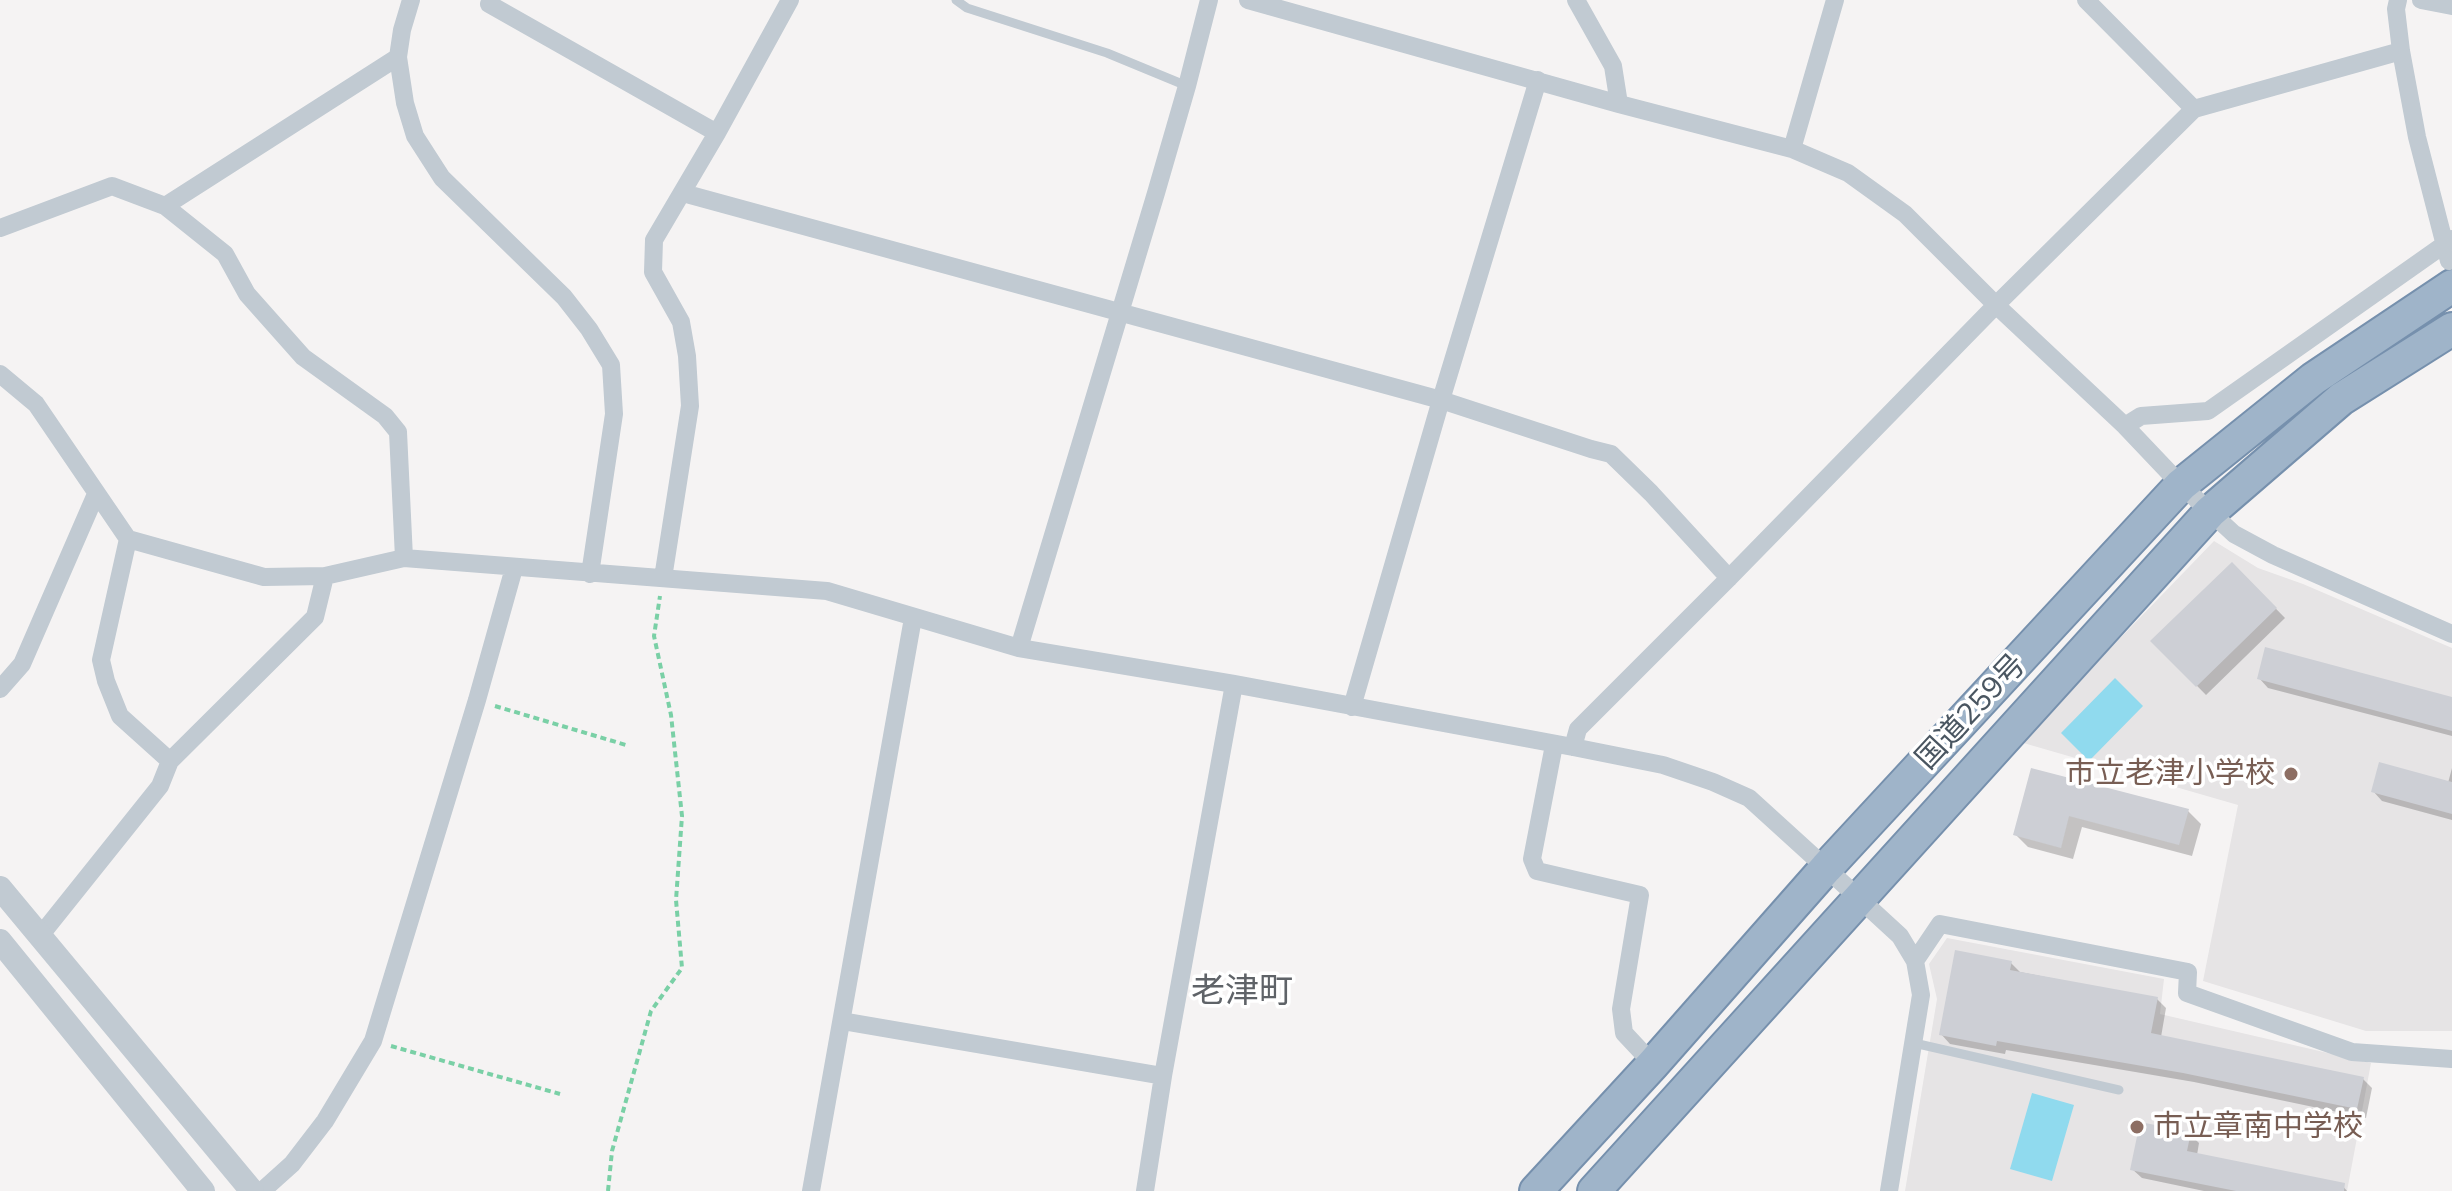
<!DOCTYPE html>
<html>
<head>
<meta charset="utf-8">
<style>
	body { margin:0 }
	canvas { display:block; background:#f5f3f3 }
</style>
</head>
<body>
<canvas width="2452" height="1191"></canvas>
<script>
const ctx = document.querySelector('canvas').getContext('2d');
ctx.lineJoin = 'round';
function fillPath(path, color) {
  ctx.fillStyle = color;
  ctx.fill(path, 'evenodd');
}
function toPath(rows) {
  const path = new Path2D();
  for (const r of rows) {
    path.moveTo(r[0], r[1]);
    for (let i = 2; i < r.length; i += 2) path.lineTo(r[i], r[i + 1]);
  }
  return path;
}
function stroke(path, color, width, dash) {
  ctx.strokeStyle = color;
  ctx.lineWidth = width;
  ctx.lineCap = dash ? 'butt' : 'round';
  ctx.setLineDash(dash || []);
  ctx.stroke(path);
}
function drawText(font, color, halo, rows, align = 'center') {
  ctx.font = font + ' Mulish,"Noto Sans JP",sans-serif';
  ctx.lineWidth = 7;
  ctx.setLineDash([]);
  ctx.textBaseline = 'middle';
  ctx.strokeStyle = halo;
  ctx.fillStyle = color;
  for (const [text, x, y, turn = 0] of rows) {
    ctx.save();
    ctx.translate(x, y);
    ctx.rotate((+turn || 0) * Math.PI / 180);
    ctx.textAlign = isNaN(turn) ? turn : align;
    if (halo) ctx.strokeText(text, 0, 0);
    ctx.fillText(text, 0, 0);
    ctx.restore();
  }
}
fillPath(toPath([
	[2214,541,2258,568,2303,584,2452,648,2452,1031,2366,1031,2203,981,2238,805,2020,742],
	[1947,938,2164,979,2160,1014,2371,1063,2347,1191,1905,1191,1937,999,1929,964]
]), '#e6e4e5');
fillPath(toPath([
	[2115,678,2143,706,2089,761,2061,733],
	[2032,1093,2074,1105,2052,1181,2010,1169]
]), '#90daee');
fillPath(toPath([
	[2232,564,2285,618,2206,695,2153,641],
	[2259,678,2452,699,2452,736,2268,688],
	[2452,768,2452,820,2382,801,2373,791,2448,783],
	[2032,770,2188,811,2201,824,2192,856,2082,827,2073,859,2028,847,2015,834],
	[2011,963,2020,972,2157,999,2166,1008,2161,1037,2363,1079,2372,1088,2366,1118,2194,1082,2006,1050,2005,1054,1950,1044,1941,1034],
	[2190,1134,2199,1143,2197,1155,2341,1184,2347,1191,2204,1191,2142,1178,2132,1169]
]), '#0003');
fillPath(toPath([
	[2232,562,2277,608,2196,687,2150,641],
	[2265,647,2452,697,2452,731,2257,679],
	[2379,762,2452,782,2452,814,2371,792],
	[2031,768,2189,809,2179,845,2069,816,2061,848,2013,835],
	[1955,950,2012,961,2010,970,2158,997,2151,1033,2364,1077,2357,1109,2183,1073,1997,1041,1996,1046,1939,1035],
	[2140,1122,2191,1132,2187,1151,2345,1183,2344,1191,2236,1191,2130,1170]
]), '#cdcfd5');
const trunk = toPath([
	[1536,1191,1653,1064,1826,868,2181,485,2313,379,2452,286],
	[1594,1191,2210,512,2341,399,2452,329]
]);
stroke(trunk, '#7690ad', 36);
stroke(toPath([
	[495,706,626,745],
	[391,1046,560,1094],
	[608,1191,612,1151,651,1011,682,968,676,900,682,816,671,715,654,636,660,596]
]), '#7ad0a6', 4, [6, 4]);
stroke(toPath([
	[956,0,967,8,1107,53,1187,86],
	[1914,1043,2119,1090]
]), '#c1cad2', 9);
stroke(toPath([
	[411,0,402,30,398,57,405,103,415,136,442,178,564,297,589,329,611,365,614,414,590,574],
	[1248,0,1619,104,1792,149,1848,173,1905,214,1996,305,2125,426,2181,485,2234,534,2273,555,2452,634],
	[1576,0,1613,66,1619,104],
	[2086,0,2194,109],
	[2398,0,2396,9,2401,51,2417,137,2449,261],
	[2421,0,2452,6],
	[489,4,717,133],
	[1792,149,1835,0],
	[683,193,1441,400,1591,449,1611,454,1651,493,1729,578],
	[165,206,398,57],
	[0,228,112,186,165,206,225,254,247,294,303,357,385,416,398,432,404,558],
	[0,374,36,404,128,539,264,577,325,576,404,558,827,591,1019,648,1234,684,1573,747,1663,765,1713,782,1749,798,1826,868,1900,936,1915,961,1921,995,1889,1191],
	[2125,426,2141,416,2208,411,2452,239],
	[128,539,101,660,106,681,120,716,170,761],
	[663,578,690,406,687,356,681,322,653,272,654,240,717,133,790,0],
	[1019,648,1156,193,1187,86,1209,0],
	[0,689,22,664,96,494],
	[1352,707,1441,400,1538,80],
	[1554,745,1532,859,1537,871,1640,895,1621,1009,1624,1033,1653,1064],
	[1573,747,1578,729,1729,578,1996,305,2194,109,2401,51],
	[40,936,160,786,170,761,315,617,325,576],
	[1915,961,1940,924,2188,972,2187,993,2352,1052,2452,1059],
	[842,1021,1163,1076],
	[262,1191,292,1164,325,1121,373,1041,477,700,514,568],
	[811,1191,913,618],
	[1145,1191,1163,1076,1234,684]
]), '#c1cad2', 18);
stroke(toPath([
	[0,888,252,1191],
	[0,941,203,1191]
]), '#c1cad2', 24);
stroke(trunk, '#9fb4c9', 32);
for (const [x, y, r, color] of [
	[2291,774,8,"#8d6e63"],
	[2137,1127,8,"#8d6e63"]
]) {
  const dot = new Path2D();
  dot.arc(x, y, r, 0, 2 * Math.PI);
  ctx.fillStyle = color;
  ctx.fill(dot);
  stroke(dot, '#fff', 3);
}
drawText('30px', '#4a5661', '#fff', [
	["国道259号",1971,712,-47]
]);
drawText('30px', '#785e54', '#fff', [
	["市立老津小学校",2275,774],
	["市立章南中学校",2153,1127,"left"]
], 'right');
drawText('34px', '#5f6368', '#fff', [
	["老津町",1242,992]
]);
</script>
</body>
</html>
